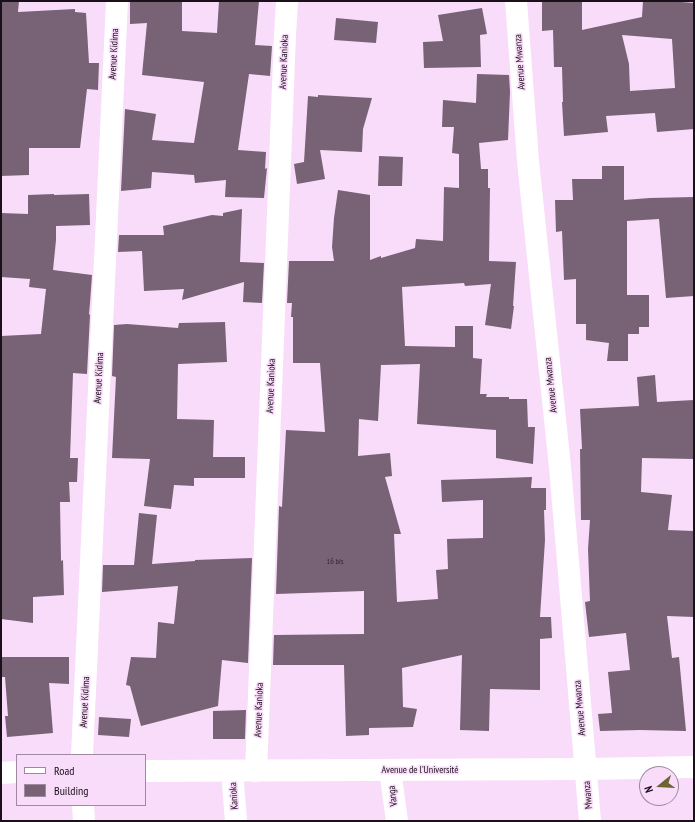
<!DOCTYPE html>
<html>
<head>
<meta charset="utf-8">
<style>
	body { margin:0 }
	#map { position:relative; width:695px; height:822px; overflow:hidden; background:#f9dcf9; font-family:"PT Sans Narrow",sans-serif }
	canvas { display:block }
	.frame { position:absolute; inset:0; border:2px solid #191019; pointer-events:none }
	.legend { position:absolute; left:16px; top:754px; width:130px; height:52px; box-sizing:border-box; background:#f9dcf9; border:1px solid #9f8a9f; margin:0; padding:5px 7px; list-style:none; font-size:12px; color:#191019 }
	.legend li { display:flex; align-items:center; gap:8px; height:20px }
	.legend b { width:20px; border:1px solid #9f8a9f }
	.north { position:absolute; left:639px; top:766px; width:40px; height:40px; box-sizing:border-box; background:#f9dcf9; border:1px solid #9f8a9f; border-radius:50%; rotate:252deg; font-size:11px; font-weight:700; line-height:16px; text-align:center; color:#191019 }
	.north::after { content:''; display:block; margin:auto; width:14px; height:18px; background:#6d6431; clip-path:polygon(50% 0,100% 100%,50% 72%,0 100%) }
</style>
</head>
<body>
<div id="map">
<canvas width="695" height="822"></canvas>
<div class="frame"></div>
<ul class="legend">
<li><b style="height:5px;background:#fff"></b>Road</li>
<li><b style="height:11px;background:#776276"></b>Building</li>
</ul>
<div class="north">N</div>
</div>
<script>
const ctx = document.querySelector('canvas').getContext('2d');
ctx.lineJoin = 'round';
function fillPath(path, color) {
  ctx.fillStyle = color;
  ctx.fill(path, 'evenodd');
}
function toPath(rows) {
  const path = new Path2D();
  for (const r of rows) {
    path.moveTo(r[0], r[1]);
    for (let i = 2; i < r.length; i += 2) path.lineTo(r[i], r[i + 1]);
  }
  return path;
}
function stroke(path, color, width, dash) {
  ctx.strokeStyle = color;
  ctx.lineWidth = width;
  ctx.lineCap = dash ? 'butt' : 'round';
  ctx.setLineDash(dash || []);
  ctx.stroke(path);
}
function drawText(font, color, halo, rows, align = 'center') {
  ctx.font = font + ' "PT Sans Narrow",sans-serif';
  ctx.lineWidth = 3;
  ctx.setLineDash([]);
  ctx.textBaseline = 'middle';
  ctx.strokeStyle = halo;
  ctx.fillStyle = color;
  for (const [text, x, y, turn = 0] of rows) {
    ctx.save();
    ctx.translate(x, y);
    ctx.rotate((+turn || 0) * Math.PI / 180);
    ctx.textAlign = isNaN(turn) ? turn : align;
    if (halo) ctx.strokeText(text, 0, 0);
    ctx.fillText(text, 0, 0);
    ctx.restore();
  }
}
fillPath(toPath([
	[1,1,19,1,18,12,75,9,75,12,86,13,89,63,99,63,98,90,87,89,80,148,29,148,29,175,1,176],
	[130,1,182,1,182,31,217,33,219,1,259,1,255,45,272,46,270,76,249,74,238,150,266,152,265,169,267,168,264,198,225,197,226,180,195,183,194,175,152,172,151,188,121,191,125,109,156,114,152,140,194,143,204,82,142,75,147,23,130,24],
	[542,1,582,1,582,30,642,17,643,1,669,1,694,3,694,129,657,132,655,113,606,116,608,132,564,136,562,102,563,102,562,67,554,67,553,30,542,31],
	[622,35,672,39,675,88,630,91,629,64],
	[482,8,487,34,480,35,481,67,424,68,423,42,443,41,438,15],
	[336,18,378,22,376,43,334,40],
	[477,74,509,75,510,92,508,140,479,143,481,169,488,169,488,188,490,188,489,261,516,262,513,306,514,306,511,329,485,325,491,284,465,286,464,283,402,287,405,346,455,347,455,326,473,326,473,358,482,359,480,394,487,394,486,397,509,397,509,399,527,399,528,427,535,427,533,464,496,458,496,430,417,424,420,364,381,365,378,421,359,419,358,456,390,453,392,476,385,477,401,534,394,534,397,602,438,599,436,570,448,569,447,539,483,538,483,500,442,502,441,480,532,477,531,488,546,488,546,510,544,510,545,540,540,617,551,617,552,638,540,639,540,690,490,689,489,731,460,730,462,655,402,668,403,707,417,709,413,727,369,728,369,735,346,736,344,665,273,665,274,635,364,634,364,591,276,594,279,506,282,507,286,430,325,432,320,363,293,363,293,317,291,317,292,303,287,303,289,261,334,261,332,247,334,218,338,190,370,195,370,260,381,256,381,258,415,248,416,239,443,241,444,187,459,188,459,154,452,153,454,127,442,127,443,100,476,103],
	[318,95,372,98,363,129,362,152,320,150,325,179,297,184,294,164,304,162,308,96,318,97],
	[379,156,403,157,402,186,378,186],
	[602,166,624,166,624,200,650,198,694,197,694,296,666,298,659,219,627,221,627,295,649,295,649,327,639,327,639,334,628,334,628,361,607,361,609,343,586,340,586,324,576,324,576,279,564,280,562,231,556,232,555,200,573,200,572,179,602,179],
	[54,194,54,195,89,194,90,225,56,226,56,240,53,270,92,275,90,303,89,314,90,315,87,374,73,373,70,458,78,458,77,482,69,482,70,502,60,502,61,561,63,560,64,595,33,597,33,623,1,619,1,336,41,334,46,289,29,287,30,279,1,277,1,213,28,214,28,195],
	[242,209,240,262,264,263,262,303,243,302,244,282,182,300,184,289,144,291,142,251,118,252,119,235,164,235,163,226,212,215,223,216,223,213],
	[225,322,227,362,178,364,177,419,214,420,213,457,245,457,245,478,194,478,194,486,174,485,171,509,144,506,150,459,112,458,116,377,112,376,114,325,127,324,178,328,179,323],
	[655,375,657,402,694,400,694,459,642,458,641,492,672,495,668,530,694,531,694,617,667,616,672,658,679,657,686,731,640,730,600,731,598,714,612,713,608,672,630,670,626,633,589,637,585,602,590,601,588,549,590,520,581,520,580,449,582,449,580,409,639,406,637,377],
	[139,513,157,515,152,564,195,561,195,560,252,558,248,663,222,660,218,706,141,726,130,686,126,685,131,657,156,658,158,622,174,624,178,586,102,592,103,565,134,565],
	[1,657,69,657,69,684,49,683,53,733,7,737,5,716,8,716,5,677,1,677],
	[246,710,245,739,213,739,213,711],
	[99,717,131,719,129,737,98,735]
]), '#776276');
stroke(toPath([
	[516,1,528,161,560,467,590,821],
	[82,755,117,1],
	[390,770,397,821],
	[232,771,236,821],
	[256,771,285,35,287,1],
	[83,805,84,821]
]), '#fff', 22);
stroke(toPath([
	[145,771,586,769,694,767],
	[1,773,17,772]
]), '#fff', 22);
drawText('8px', '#302430', null, [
	["16 bis",335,562]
]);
drawText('10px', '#191019', '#f9dcf9', [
	["Avenue Kidima",114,54,-87],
	["Avenue Kanioka",284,62,-88],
	["Avenue Mwanza",520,62,-94],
	["Avenue Kidima",99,378,-87],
	["Avenue Mwanza",551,385,-96],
	["Avenue Kanioka",271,386,-88],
	["Avenue Kidima",85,702,-87],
	["Avenue Mwanza",580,708,-95],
	["Avenue Kanioka",259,710,-88],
	["Avenue de l’Université",420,770],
	["Mwanza",588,795,-95],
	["Kanioka",234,796,-94],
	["Vanga",393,796,-97]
]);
</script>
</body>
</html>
